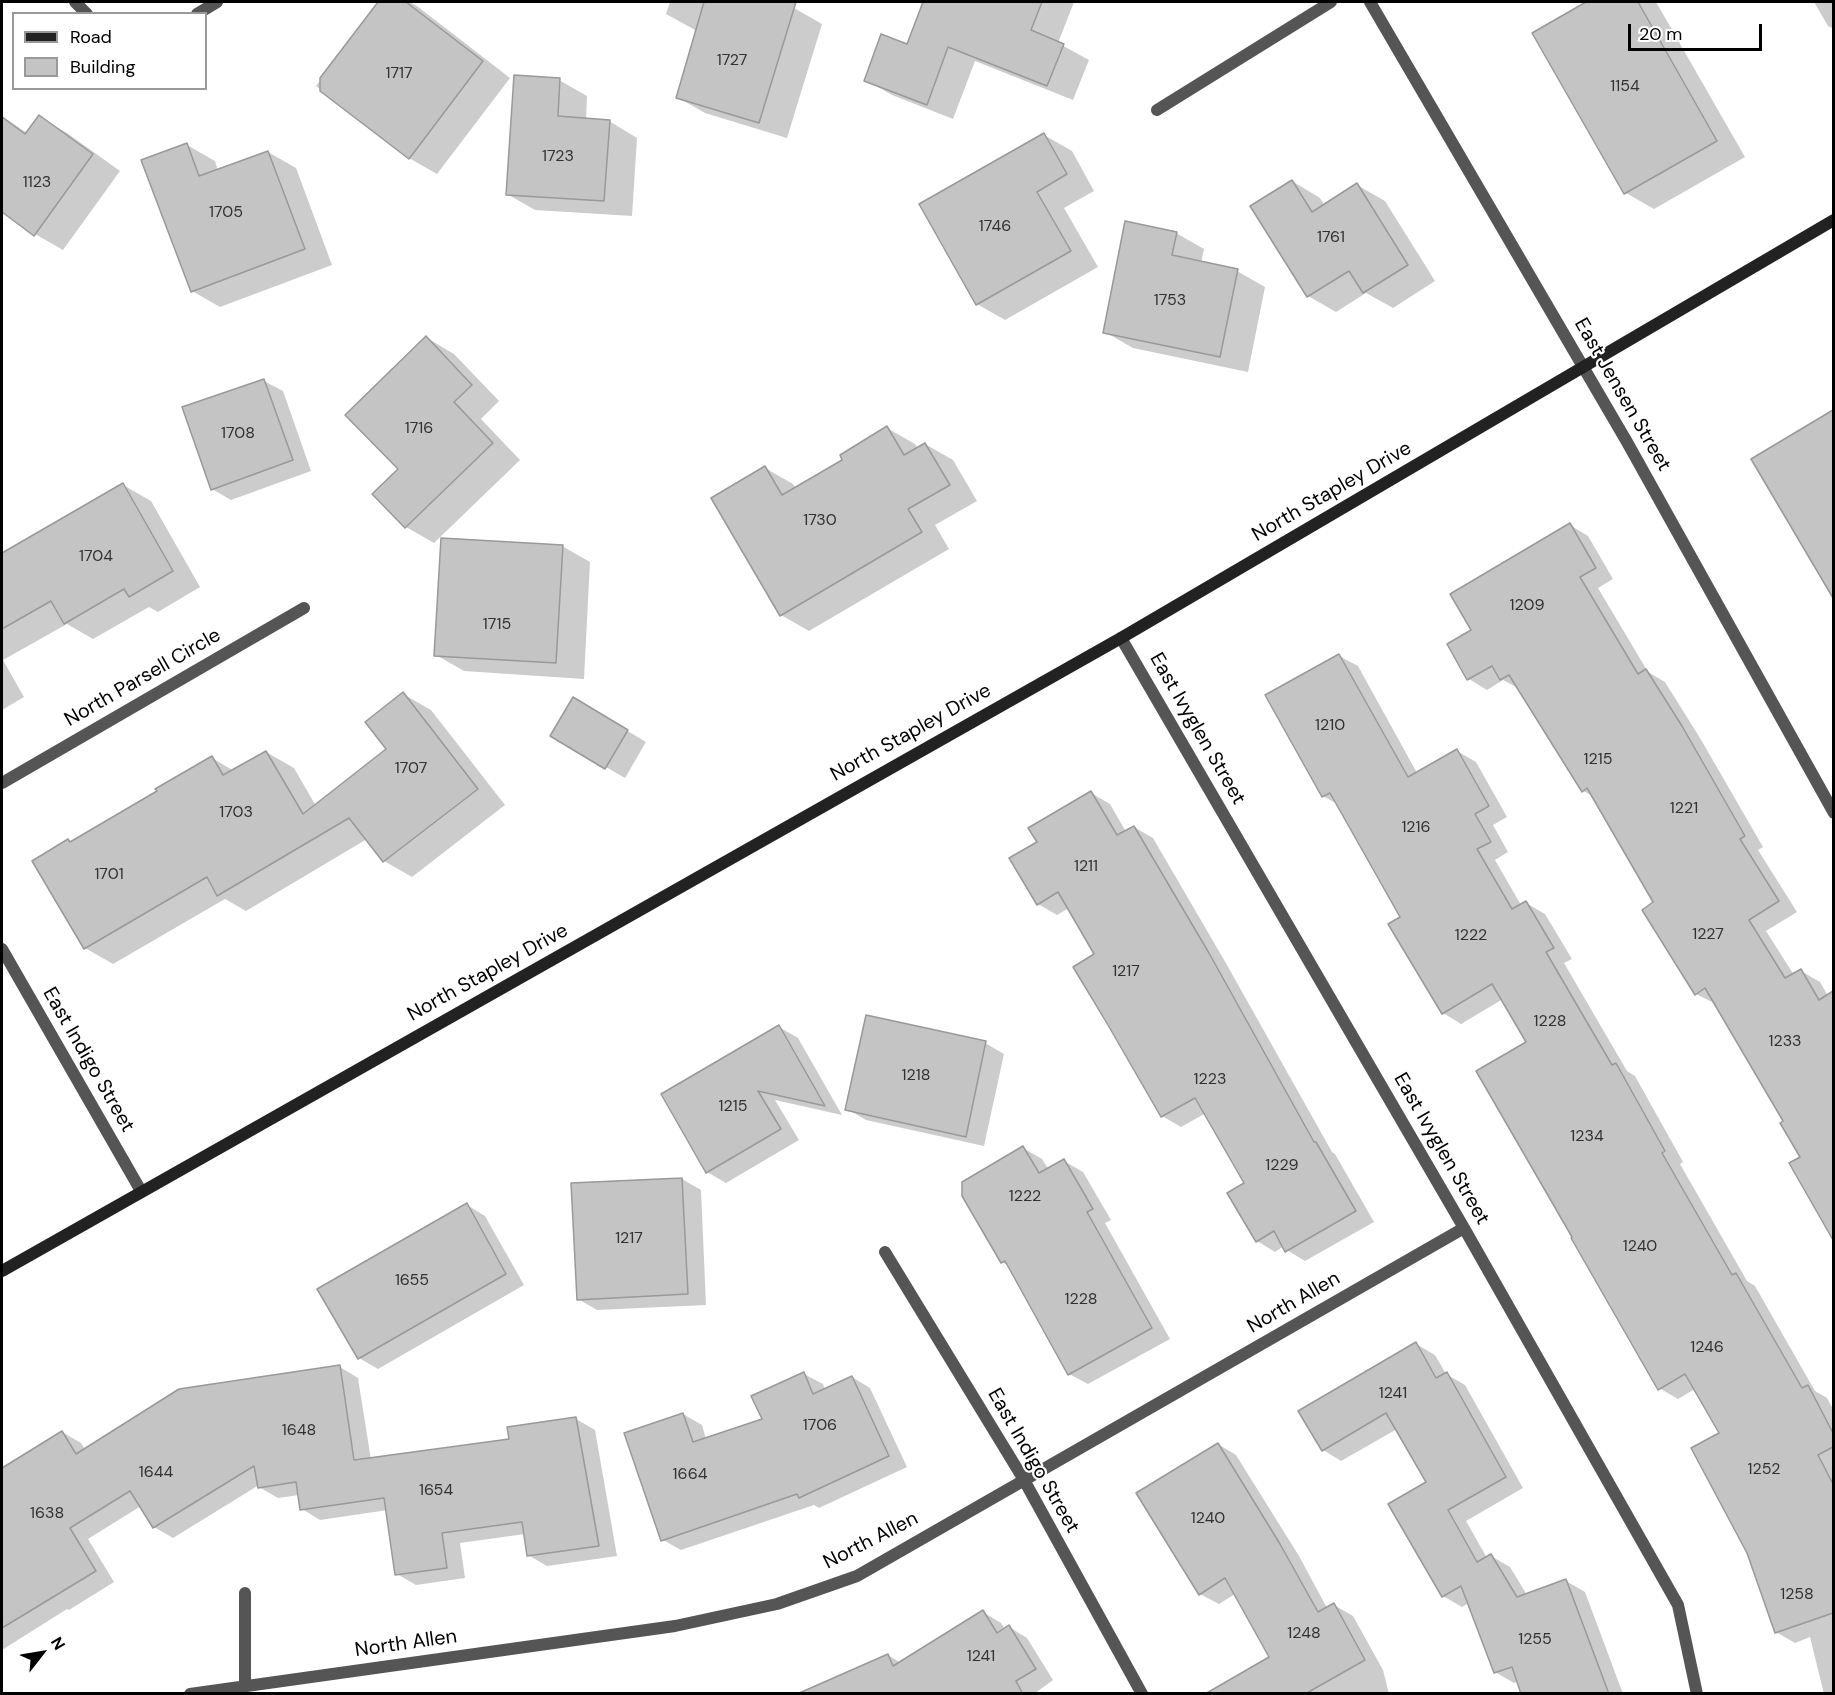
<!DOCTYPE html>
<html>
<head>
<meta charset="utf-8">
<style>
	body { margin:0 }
	#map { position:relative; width:1835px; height:1695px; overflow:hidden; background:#fff; font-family:"DM Sans",sans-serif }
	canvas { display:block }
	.frame { position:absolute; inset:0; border:3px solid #000; pointer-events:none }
	.legend { position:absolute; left:12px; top:12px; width:195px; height:78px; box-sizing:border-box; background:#fff; border:2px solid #999; margin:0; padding:8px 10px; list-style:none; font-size:18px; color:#000 }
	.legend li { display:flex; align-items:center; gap:12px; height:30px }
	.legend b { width:30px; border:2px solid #999 }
	.north { position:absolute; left:12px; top:1623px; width:60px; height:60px; -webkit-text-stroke:4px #fff; paint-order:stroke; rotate:59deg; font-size:16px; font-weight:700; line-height:24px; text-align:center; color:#000 }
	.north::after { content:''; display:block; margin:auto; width:21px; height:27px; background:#000; clip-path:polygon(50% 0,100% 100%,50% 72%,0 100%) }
	.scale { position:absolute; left:1628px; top:24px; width:134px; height:27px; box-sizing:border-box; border:3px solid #000; border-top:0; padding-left:8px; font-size:18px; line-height:21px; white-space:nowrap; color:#000; -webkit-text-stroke:4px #fff; paint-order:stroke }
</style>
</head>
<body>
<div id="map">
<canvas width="1835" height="1695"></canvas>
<div class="frame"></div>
<ul class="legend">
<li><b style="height:8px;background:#222"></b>Road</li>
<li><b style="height:16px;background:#c4c4c4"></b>Building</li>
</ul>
<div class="north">N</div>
<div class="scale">20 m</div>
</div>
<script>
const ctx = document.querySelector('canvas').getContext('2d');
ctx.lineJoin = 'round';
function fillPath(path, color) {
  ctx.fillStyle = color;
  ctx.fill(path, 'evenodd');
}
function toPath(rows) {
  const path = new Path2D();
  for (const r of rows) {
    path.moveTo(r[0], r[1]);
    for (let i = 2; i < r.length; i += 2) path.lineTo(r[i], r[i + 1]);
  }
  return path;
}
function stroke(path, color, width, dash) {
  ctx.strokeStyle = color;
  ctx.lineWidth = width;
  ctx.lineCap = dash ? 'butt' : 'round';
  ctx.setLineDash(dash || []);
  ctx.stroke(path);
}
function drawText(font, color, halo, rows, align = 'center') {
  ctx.font = font + ' "DM Sans",sans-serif';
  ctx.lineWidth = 4.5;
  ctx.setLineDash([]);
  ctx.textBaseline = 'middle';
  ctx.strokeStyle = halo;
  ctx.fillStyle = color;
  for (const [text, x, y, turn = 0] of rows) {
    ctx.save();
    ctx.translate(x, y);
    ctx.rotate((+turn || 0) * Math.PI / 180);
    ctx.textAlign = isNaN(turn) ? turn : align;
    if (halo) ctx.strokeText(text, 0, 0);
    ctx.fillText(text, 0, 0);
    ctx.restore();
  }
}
fillPath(toPath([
	[380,2,409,2,417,6,510,78,437,174,409,158,316,86],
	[670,2,771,2,794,8,822,24,787,138,705,113,677,97,697,31,666,14],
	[925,2,1074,2,1058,43,1089,60,1073,100,975,61,953,119,892,95,866,80,908,46],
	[1589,2,1656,2,1745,157,1654,209,1626,193,1534,33],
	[1814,2,1834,2,1834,29,1828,26],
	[559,80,587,96,586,120,609,121,637,138,632,216,535,210,507,194],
	[2,116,27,133,39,117,67,133,120,171,63,250,35,234,2,210],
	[1044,135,1072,151,1094,191,1064,208,1098,267,1005,320,977,304],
	[187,145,215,161,218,171,268,152,296,168,332,265,220,307,192,291],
	[1292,181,1320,198,1325,206,1357,185,1385,201,1435,281,1393,308,1366,293,1336,312,1308,296,1252,207],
	[1176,233,1204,249,1201,263,1237,271,1265,287,1248,372,1133,348,1105,332],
	[427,338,454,354,499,401,481,419,520,460,434,543,406,527,374,494,400,469],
	[264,381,283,391,311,471,231,500,212,489],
	[1829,414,1834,417,1834,595,1753,459],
	[887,428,915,444,918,449,925,444,953,460,977,501,935,525,949,549,809,631,781,615,765,468,793,484,796,488,844,460],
	[123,485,151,501,200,587,158,612,149,607,93,639,67,624,3,660,24,697,2,710,2,555],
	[1570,525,1588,536,1613,579,1598,588,1648,672,1665,682,1700,738,1763,847,1758,850,1797,912,1766,931,1794,975,1801,971,1820,982,1828,996,1834,993,1834,1233,1824,1216,1802,1157,1785,1121,1716,1004,1696,994,1655,903,1593,796,1583,791,1520,689,1503,680,1487,690,1469,679,1473,630],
	[562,546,590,562,584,679,464,671,436,655],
	[1339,656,1358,666,1417,773,1457,751,1476,762,1507,817,1493,825,1508,852,1495,860,1521,905,1526,903,1545,914,1572,959,1564,963,1627,1071,1635,1076,1683,1162,1680,1164,1747,1281,1755,1286,1815,1391,1827,1398,1834,1411,1834,1694,1824,1694,1810,1637,1795,1643,1776,1632,1721,1434,1695,1389,1678,1399,1659,1388,1528,1043,1503,999,1461,1024,1443,1013,1402,918,1339,805,1323,796],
	[403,694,431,710,505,805,412,877,384,861,367,839,246,911,225,899,113,964,85,948,68,841,72,843,212,758,234,771,266,752,294,768,316,806,388,750],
	[574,699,646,742,625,778,552,736],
	[1091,793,1110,804,1126,832,1134,827,1153,838,1227,965,1332,1152,1335,1154,1374,1222,1305,1261,1287,1250,1284,1246,1275,1252,1257,1241,1246,1184,1206,1113,1181,1127,1162,1116,1096,955,1069,908,1057,915,1038,904,1039,843],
	[779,1027,798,1038,842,1115,775,1100,799,1140,726,1183,707,1172],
	[985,1043,1004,1054,984,1146,866,1120,847,1109],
	[1023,1148,1042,1159,1049,1170,1064,1161,1083,1172,1111,1220,1105,1223,1170,1339,1088,1384,1069,1374,1009,1266,1002,1262],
	[682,1179,701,1190,706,1305,597,1310,578,1299],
	[467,1205,485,1216,524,1285,378,1369,359,1358],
	[1416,1344,1435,1355,1446,1374,1465,1385,1523,1488,1466,1521,1487,1558,1491,1556,1510,1567,1527,1595,1566,1581,1585,1592,1623,1694,1523,1694,1519,1681,1514,1683,1495,1672,1469,1603,1462,1607,1443,1596,1428,1482,1397,1429,1341,1461,1323,1450],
	[340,1367,358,1378,371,1460,511,1440,576,1419,595,1430,617,1556,547,1566,528,1555,525,1534,460,1543,465,1578,416,1585,397,1574,388,1510,320,1520,302,1509,299,1495,278,1498,259,1487,259,1485,173,1538,154,1527,141,1506,88,1539,114,1582,69,1610,67,1609,2,1650,2,1470,62,1432,81,1443,85,1450],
	[804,1374,823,1384,825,1390,852,1377,870,1388,907,1467,819,1508,814,1505,681,1550,663,1540,683,1414,702,1425,706,1439,764,1419],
	[1218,1444,1236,1455,1299,1556,1327,1608,1334,1605,1353,1616,1383,1670,1389,1694,1250,1694,1271,1657,1235,1594,1219,1604,1200,1594],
	[983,1612,1001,1623,1005,1629,1009,1627,1027,1638,1053,1680,1034,1694,790,1694,808,1690,888,1655,901,1663]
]), '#0003');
const building = toPath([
	[378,2,406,2,483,61,409,159,320,91,320,78,378,2],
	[704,2,796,2,759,123,676,98,704,2],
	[923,2,1042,2,1031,30,1064,44,1047,86,948,47,927,105,864,81,881,34,907,44,923,2],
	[1586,2,1638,2,1717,141,1624,194,1532,33,1586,2],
	[514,75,560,78,558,116,610,120,604,201,506,195,514,75],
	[39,115,93,154,34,236,2,212,2,117,25,134,39,115],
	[1044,133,1067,174,1037,192,1071,251,976,305,919,204,1044,133],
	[187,143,199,176,268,151,305,249,191,292,141,160,187,143],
	[1292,180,1312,212,1357,183,1408,265,1363,293,1349,271,1307,297,1250,206,1292,180],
	[1125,221,1177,232,1172,255,1238,269,1220,357,1103,333,1125,221],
	[426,336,472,385,454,402,493,443,405,528,372,494,398,469,345,415,426,336],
	[264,379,293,460,211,490,182,407,264,379],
	[1833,410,1833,598,1751,459,1833,410],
	[887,426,904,455,925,443,950,485,908,509,922,532,780,616,711,498,765,466,782,495,842,460,840,455,887,426],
	[123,483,173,571,129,597,124,589,64,624,51,601,2,629,2,553,123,483],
	[1570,523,1596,568,1580,577,1638,674,1646,669,1682,726,1745,836,1740,839,1779,901,1749,920,1785,978,1801,969,1819,1000,1833,991,1833,1240,1789,1163,1800,1157,1780,1123,1783,1121,1705,988,1695,995,1642,910,1653,902,1587,788,1582,792,1509,675,1500,680,1492,666,1467,680,1447,644,1471,630,1450,594,1570,523],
	[441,538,563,545,556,663,434,656,441,538],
	[1339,654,1408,777,1457,749,1489,806,1475,814,1491,842,1477,849,1512,909,1526,901,1554,948,1546,952,1612,1065,1616,1063,1665,1151,1662,1153,1732,1275,1736,1273,1802,1388,1808,1385,1833,1433,1833,1447,1818,1455,1833,1484,1833,1613,1775,1633,1747,1553,1691,1448,1719,1433,1685,1374,1658,1390,1571,1238,1572,1237,1476,1071,1526,1042,1492,984,1442,1014,1388,924,1400,917,1330,793,1322,797,1265,695,1339,654],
	[403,692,478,789,383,862,349,818,217,896,207,877,84,949,32,861,68,839,70,842,157,791,155,789,212,756,223,775,266,751,303,814,386,749,365,722,403,692],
	[573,697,628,730,605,769,550,736,573,697],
	[1091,791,1117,835,1134,826,1209,953,1314,1142,1316,1142,1356,1211,1285,1252,1274,1231,1256,1242,1227,1193,1244,1183,1195,1098,1161,1117,1108,1025,1073,967,1094,954,1058,892,1037,905,1009,858,1037,842,1028,828,1091,791],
	[866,1015,986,1041,966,1137,845,1110,866,1015],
	[779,1025,825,1106,758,1091,781,1129,706,1173,661,1094,779,1025],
	[1023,1146,1039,1173,1064,1159,1093,1209,1087,1212,1152,1328,1068,1375,1005,1261,1001,1263,962,1196,962,1182,1023,1146],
	[682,1178,688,1294,577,1300,571,1183,682,1178],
	[467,1203,506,1274,358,1359,317,1289,467,1203],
	[1416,1342,1436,1378,1447,1372,1506,1477,1448,1510,1477,1562,1491,1554,1517,1597,1566,1579,1609,1694,1521,1694,1512,1667,1494,1673,1461,1586,1442,1597,1388,1504,1426,1482,1386,1413,1322,1451,1298,1411,1416,1342],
	[340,1365,354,1460,509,1439,507,1427,576,1417,599,1546,527,1556,522,1522,442,1533,447,1568,395,1575,384,1498,300,1510,296,1482,258,1488,254,1466,153,1528,130,1491,70,1528,96,1571,2,1628,2,1468,62,1431,76,1454,179,1389,340,1365],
	[804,1372,813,1394,852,1376,889,1456,799,1498,797,1494,661,1541,624,1433,683,1413,693,1442,762,1419,751,1396,804,1372],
	[1218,1443,1280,1544,1318,1612,1334,1603,1365,1660,1305,1694,1205,1694,1269,1657,1225,1578,1199,1595,1136,1493,1218,1443],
	[983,1610,997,1633,1009,1625,1036,1669,1016,1681,1023,1694,797,1694,888,1654,893,1666,983,1610]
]);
fillPath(building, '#c4c4c4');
stroke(building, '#999', 1.5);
stroke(toPath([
	[75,2,87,14],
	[1370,2,1627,442,1834,813],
	[197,14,217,2],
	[1157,110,1331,2],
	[1121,638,1464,1228,1678,1605,1697,1694],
	[2,783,304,608],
	[2,949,141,1191],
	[885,1252,1024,1480,1142,1694],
	[245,1686,245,1593],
	[190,1694,675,1626,777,1604,857,1576,1464,1228]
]), '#555', 12);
stroke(toPath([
	[2,1271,1121,638,1834,220]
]), '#222', 12);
drawText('16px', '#313131', null, [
	["1727",732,61],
	["1717",399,74],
	["1154",1625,87],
	["1723",558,157],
	["1123",37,183],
	["1705",226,213],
	["1746",995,227],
	["1761",1331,238],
	["1753",1170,301],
	["1716",419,429],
	["1708",238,434],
	["1730",820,521],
	["1704",96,557],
	["1209",1527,606],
	["1715",497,625],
	["1210",1330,726],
	["1215",1598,760],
	["1707",411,769],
	["1221",1684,809],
	["1703",236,813],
	["1216",1416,828],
	["1211",1086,867],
	["1701",109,875],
	["1227",1708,935],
	["1222",1471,936],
	["1217",1126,972],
	["1228",1550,1022],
	["1233",1785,1042],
	["1218",916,1076],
	["1223",1210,1080],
	["1215",733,1107],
	["1234",1587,1137],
	["1229",1282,1166],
	["1222",1025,1197],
	["1217",629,1239],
	["1240",1640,1247],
	["1655",412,1281],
	["1228",1081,1300],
	["1246",1707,1348],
	["1241",1393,1394],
	["1706",820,1426],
	["1648",299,1431],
	["1252",1764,1470],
	["1644",156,1473],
	["1664",690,1475],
	["1654",436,1491],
	["1638",47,1514],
	["1240",1208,1519],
	["1258",1797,1595],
	["1248",1304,1634],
	["1255",1535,1640],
	["1241",981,1657]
]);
drawText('20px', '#000', '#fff', [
	["East Jensen Street",1622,395,60],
	["North Stapley Drive",1332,492,-30],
	["North Parsell Circle",143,678,-30],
	["East Ivyglen Street",1197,729,60],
	["North Stapley Drive",911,733,-29],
	["North Stapley Drive",488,973,-29],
	["East Indigo Street",88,1060,60],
	["East Ivyglen Street",1441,1149,60],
	["North Allen",1294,1303,-30],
	["East Indigo Street",1033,1461,60],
	["North Allen",871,1541,-27],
	["North Allen",406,1644,-8]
]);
</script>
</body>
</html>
